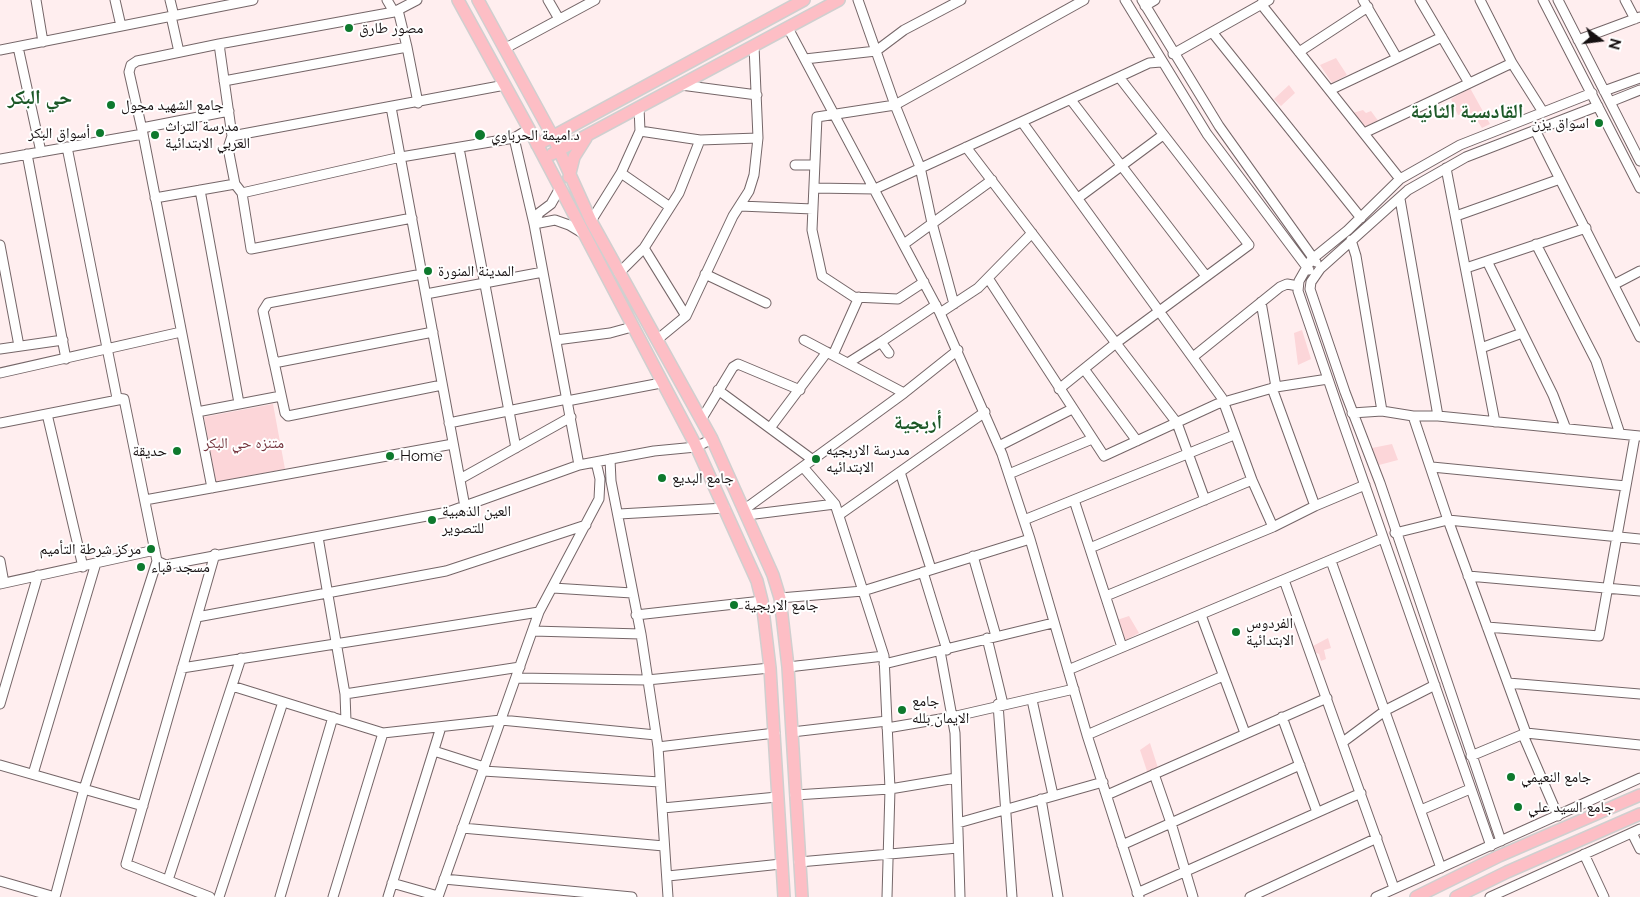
<!DOCTYPE html>
<html>
<head>
<meta charset="utf-8">
<style>
	body { margin:0 }
	#map { position:relative; width:1640px; height:897px; overflow:hidden; background:#ffeeef; font-family:Raleway,sans-serif }
	canvas { display:block }
	.north { position:absolute; left:1575px; top:15px; width:50px; height:50px; -webkit-text-stroke:4px #fff; paint-order:stroke; rotate:105deg; font-size:14px; font-weight:700; line-height:20px; text-align:center; color:#161011 }
	.north::after { content:''; display:block; margin:auto; width:18px; height:22px; background:#161011; clip-path:polygon(50% 0,100% 100%,50% 72%,0 100%) }
</style>
</head>
<body>
<div id="map">
<canvas width="1640" height="897"></canvas>
<div class="north">N</div>
</div>
<script>
const ctx = document.querySelector('canvas').getContext('2d');
ctx.lineJoin = 'round';
function fillPath(path, color) {
  ctx.fillStyle = color;
  ctx.fill(path, 'evenodd');
}
function toPath(rows) {
  const path = new Path2D();
  for (const r of rows) {
    path.moveTo(r[0], r[1]);
    for (let i = 2; i < r.length; i += 2) path.lineTo(r[i], r[i + 1]);
  }
  return path;
}
function stroke(path, color, width, dash) {
  ctx.strokeStyle = color;
  ctx.lineWidth = width;
  ctx.lineCap = dash ? 'butt' : 'round';
  ctx.setLineDash(dash || []);
  ctx.stroke(path);
}
function drawText(font, color, halo, rows, align = 'center') {
  ctx.font = font + ' Raleway,"Noto Naskh Arabic",sans-serif';
  ctx.lineWidth = 4;
  ctx.setLineDash([]);
  ctx.textBaseline = 'middle';
  ctx.strokeStyle = halo;
  ctx.fillStyle = color;
  for (const [text, x, y, turn = 0] of rows) {
    ctx.save();
    ctx.translate(x, y);
    ctx.rotate((+turn || 0) * Math.PI / 180);
    ctx.textAlign = isNaN(turn) ? turn : align;
    if (halo) ctx.strokeText(text, 0, 0);
    ctx.fillText(text, 0, 0);
    ctx.restore();
  }
}
fillPath(toPath([
	[1336,58,1347,75,1332,83,1320,65],
	[1289,85,1295,93,1281,106,1274,99],
	[1470,88,1490,124,1482,128,1473,114,1458,115,1451,99],
	[1363,110,1366,113,1371,111,1379,122,1365,130,1353,113],
	[1302,330,1311,359,1298,365,1294,333],
	[273,404,285,469,216,482,204,417],
	[1392,444,1398,460,1379,465,1372,448],
	[1129,616,1139,633,1124,641,1117,620],
	[1328,638,1331,648,1324,650,1326,659,1321,661,1319,654,1314,652,1313,646],
	[1150,743,1158,768,1148,774,1140,750]
]), '#fcd6d9');
const minor = toPath([
	[36,0,43,42],
	[115,0,121,26],
	[170,0,174,16],
	[387,0,394,12],
	[548,0,559,19],
	[858,0,895,105,920,167,932,223,954,304],
	[1125,0,1207,134,1309,270],
	[1142,0,1219,126,1316,262],
	[1363,0,1397,58],
	[1420,0,1469,83],
	[1480,0,1512,63,1543,112],
	[1543,0,1640,188],
	[1558,0,1640,161],
	[1625,0,1635,19],
	[1261,4,1400,179],
	[1145,6,1155,0],
	[398,10,407,47],
	[171,16,179,52],
	[788,28,940,313,1002,454,1030,539,1087,735,1139,897],
	[1212,32,1361,218],
	[1578,40,1640,17],
	[219,44,232,136,228,148,235,184,242,193,251,249,412,218],
	[18,47,41,152],
	[504,49,595,0],
	[0,50,253,0],
	[1299,52,1368,7],
	[1173,54,1269,0],
	[805,59,876,51,904,30,961,0],
	[224,81,407,47,418,103],
	[681,85,757,95],
	[1330,90,1442,37],
	[1604,91,1640,78],
	[1071,100,1206,276],
	[1610,102,1640,90],
	[391,107,465,507],
	[1022,122,1222,398,1252,480,1273,527],
	[142,128,229,111],
	[1535,130,1640,337],
	[640,131,700,140,758,138],
	[1364,133,1512,63],
	[232,136,505,85],
	[514,138,534,224,555,220,569,225,584,234],
	[966,147,1177,423,1205,500],
	[459,148,516,448],
	[27,154,66,359],
	[0,159,143,134],
	[795,165,814,165],
	[1446,168,1495,422],
	[621,173,670,207],
	[560,188,551,204,539,213,534,224,579,465],
	[814,188,875,189,1119,77,1149,63,1161,62],
	[200,190,239,403],
	[242,193,401,157,514,138,529,129],
	[155,198,235,184],
	[1078,198,1163,135],
	[1400,199,1438,416],
	[740,206,813,209],
	[1456,216,1560,179],
	[591,221,621,173,640,131,639,107],
	[1351,240,1356,256,1382,411],
	[904,244,992,180],
	[1536,244,1596,361,1620,434],
	[0,245,19,346],
	[644,248,686,316],
	[1487,261,1553,395,1566,429],
	[1466,268,1586,228],
	[619,273,644,248,679,193,700,140],
	[422,274,268,303,263,311,285,413,288,416,442,385],
	[705,274,766,303],
	[988,278,1104,456,1217,404,1276,387,1328,379],
	[924,282,898,299,854,297,822,276,812,230,817,117,895,105,1084,0],
	[1615,284,1640,271],
	[426,294,543,272],
	[1261,302,1276,387],
	[940,313,978,288,1032,233],
	[658,339,686,316,733,216,749,191,754,175,758,138,754,46],
	[556,340,610,333,632,327],
	[804,340,904,393],
	[1481,348,1522,333],
	[0,349,63,340],
	[889,353,881,342,936,305],
	[833,355,859,297],
	[1193,357,1280,287,1287,284,1298,286],
	[274,363,433,332],
	[848,363,881,342],
	[1084,369,1137,441],
	[0,373,181,332],
	[1272,388,1315,506],
	[1059,389,1116,343,1249,245,1119,77],
	[718,390,813,460],
	[567,401,661,383],
	[197,412,281,396],
	[1352,413,1382,411,1413,416,1438,416,1640,436],
	[47,414,83,567],
	[1413,416,1448,520,1526,733],
	[701,420,733,367,738,364,800,390],
	[0,423,123,399],
	[449,423,567,399],
	[770,428,827,352],
	[999,446,1072,409],
	[610,459,611,481,641,634,658,747,668,897],
	[803,467,835,504,884,656,890,789,887,897],
	[1432,467,1626,486],
	[900,472,931,569],
	[1009,474,1092,439],
	[460,479,571,417],
	[212,488,143,134,129,72,131,65,137,61,219,44,394,12,417,0],
	[145,500,453,444],
	[1074,500,1122,647],
	[745,509,904,393,958,350],
	[619,514,725,508],
	[747,515,835,504],
	[839,515,985,412],
	[1024,520,1234,435],
	[1395,533,1448,520,1640,539],
	[318,537,345,694,346,721],
	[1090,548,1252,480],
	[973,556,996,636],
	[0,561,4,583],
	[157,561,166,565,448,512,579,465,654,451,696,447,712,439],
	[1331,561,1441,868],
	[923,572,947,650],
	[1468,576,1640,591],
	[1284,580,1394,888],
	[0,584,155,550],
	[553,588,632,593],
	[1106,596,1273,527,1315,506,1365,485],
	[780,598,863,591,1030,539],
	[636,615,762,601],
	[1201,615,1245,733],
	[197,617,446,571,586,525],
	[1487,627,1599,636,1635,436],
	[533,631,641,634],
	[987,638,1003,704],
	[940,651,955,733,960,897],
	[884,664,1053,623],
	[788,667,884,656],
	[182,668,539,612],
	[1068,670,1383,538],
	[516,678,647,680,770,668],
	[1508,683,1640,694],
	[232,686,383,733,501,720,656,735],
	[345,694,520,667],
	[1032,700,1053,795],
	[0,704,38,575],
	[998,704,1012,897],
	[1282,717,1317,812],
	[887,728,952,717,1074,689],
	[792,732,887,721],
	[1087,735,1223,676],
	[1523,735,1558,816],
	[1343,742,1386,710,1435,685],
	[658,747,775,733],
	[434,751,484,767],
	[1471,756,1526,733,1640,745],
	[0,765,143,806],
	[483,771,660,782],
	[33,774,96,563],
	[1154,774,1171,823,1193,897],
	[795,795,890,789,956,778],
	[1107,795,1327,698],
	[1041,799,1058,897],
	[663,808,777,797],
	[1421,810,1470,789],
	[958,823,1103,782],
	[462,828,664,846],
	[1632,833,1640,849],
	[1501,841,1380,483,1345,392,1310,289,1311,282,1320,269,1408,190,1466,157,1598,106],
	[1122,845,1300,765],
	[1491,846,1341,417,1298,291,1299,281,1311,260,1348,230,1400,179,1460,145,1592,93],
	[1584,854,1604,897],
	[799,862,958,848],
	[668,876,781,864],
	[444,879,632,897],
	[168,880,241,658],
	[0,881,55,897],
	[392,883,438,896],
	[1137,893,1361,793],
	[55,897,84,789,157,561,124,399,117,398,67,147],
	[210,897,126,864,215,554],
	[219,897,283,702],
	[280,897,333,717],
	[333,897,383,733],
	[388,897,441,727],
	[438,897,539,612,599,499,600,479,596,462],
	[1250,897,1377,838],
	[1376,897,1640,778],
	[1490,897,1640,829]
]);
const major = toPath([
	[458,0,529,129,695,444,757,581,762,601,770,668,784,897],
	[478,0,553,137,591,221,712,439,773,575,780,598,788,667,802,897],
	[537,145,804,0],
	[552,154,839,0],
	[569,177,574,157,586,138],
	[1416,897,1499,856,1640,795],
	[1456,897,1507,872,1640,814]
]);
stroke(minor, '#756668', 11);
stroke(major, '#d0cfcf', 14);
stroke(minor, '#fff', 9);
stroke(major, '#fdbec5', 11);
for (const [x, y, r, color] of [
	[349,28,5,"#0e792d"],
	[111,105,5,"#0e792d"],
	[1599,123,5,"#0e792d"],
	[100,133,5,"#0e792d"],
	[155,135,5,"#0e792d"],
	[480,135,6,"#0e792d"],
	[428,271,5,"#0e792d"],
	[177,451,5,"#0e792d"],
	[390,456,5,"#0e792d"],
	[816,459,5,"#0e792d"],
	[662,478,5,"#0e792d"],
	[432,520,5,"#0e792d"],
	[151,549,5,"#0e792d"],
	[141,567,5,"#0e792d"],
	[734,605,5,"#0e792d"],
	[1236,632,5,"#0e792d"],
	[902,710,5,"#0e792d"],
	[1511,777,5,"#0e792d"],
	[1518,807,5,"#0e792d"]
]) {
  const dot = new Path2D();
  dot.arc(x, y, r, 0, 2 * Math.PI);
  ctx.fillStyle = color;
  ctx.fill(dot);
  stroke(dot, '#fff', 2);
}
drawText('15px', '#161011', '#fff', [
	["مصور طارق",359,28],
	["جامع الشهيد مجول",121,105],
	["اسواق يزن",1589,123,"right"],
	["مدرسة التراث",165,126],
	["العربي الابتدائية",165,143],
	["أسواق البكر",90,133,"right"],
	["د.اميمة الحرباوي",491,135],
	["المدينة المنورة",438,271],
	["مدرسة الاربجيه",826,450],
	["الابتدائيه",826,467],
	["حديقة",167,451,"right"],
	["Home",400,456],
	["جامع البديع",672,478],
	["العين الذهبية",442,511],
	["للتصوير",442,528],
	["مركز شرطة التأميم",141,549,"right"],
	["مسجد قباء",151,567],
	["جامع الاربجية",744,605],
	["الفردوس",1246,623],
	["الابتدائية",1246,640],
	["جامع",912,701],
	["الايمان بلله",912,718],
	["جامع النعيمي",1521,777],
	["جامع السيد علي",1528,807]
], 'left');
drawText('15px', '#74343d', '#fff', [
	["متنزه حي البكر",244,443]
]);
drawText('bold 20px', '#1c5827', '#fff', [
	["حي البكر",40,98],
	["القادسية الثانية",1467,112],
	["أربجية",918,423]
]);
</script>
</body>
</html>
